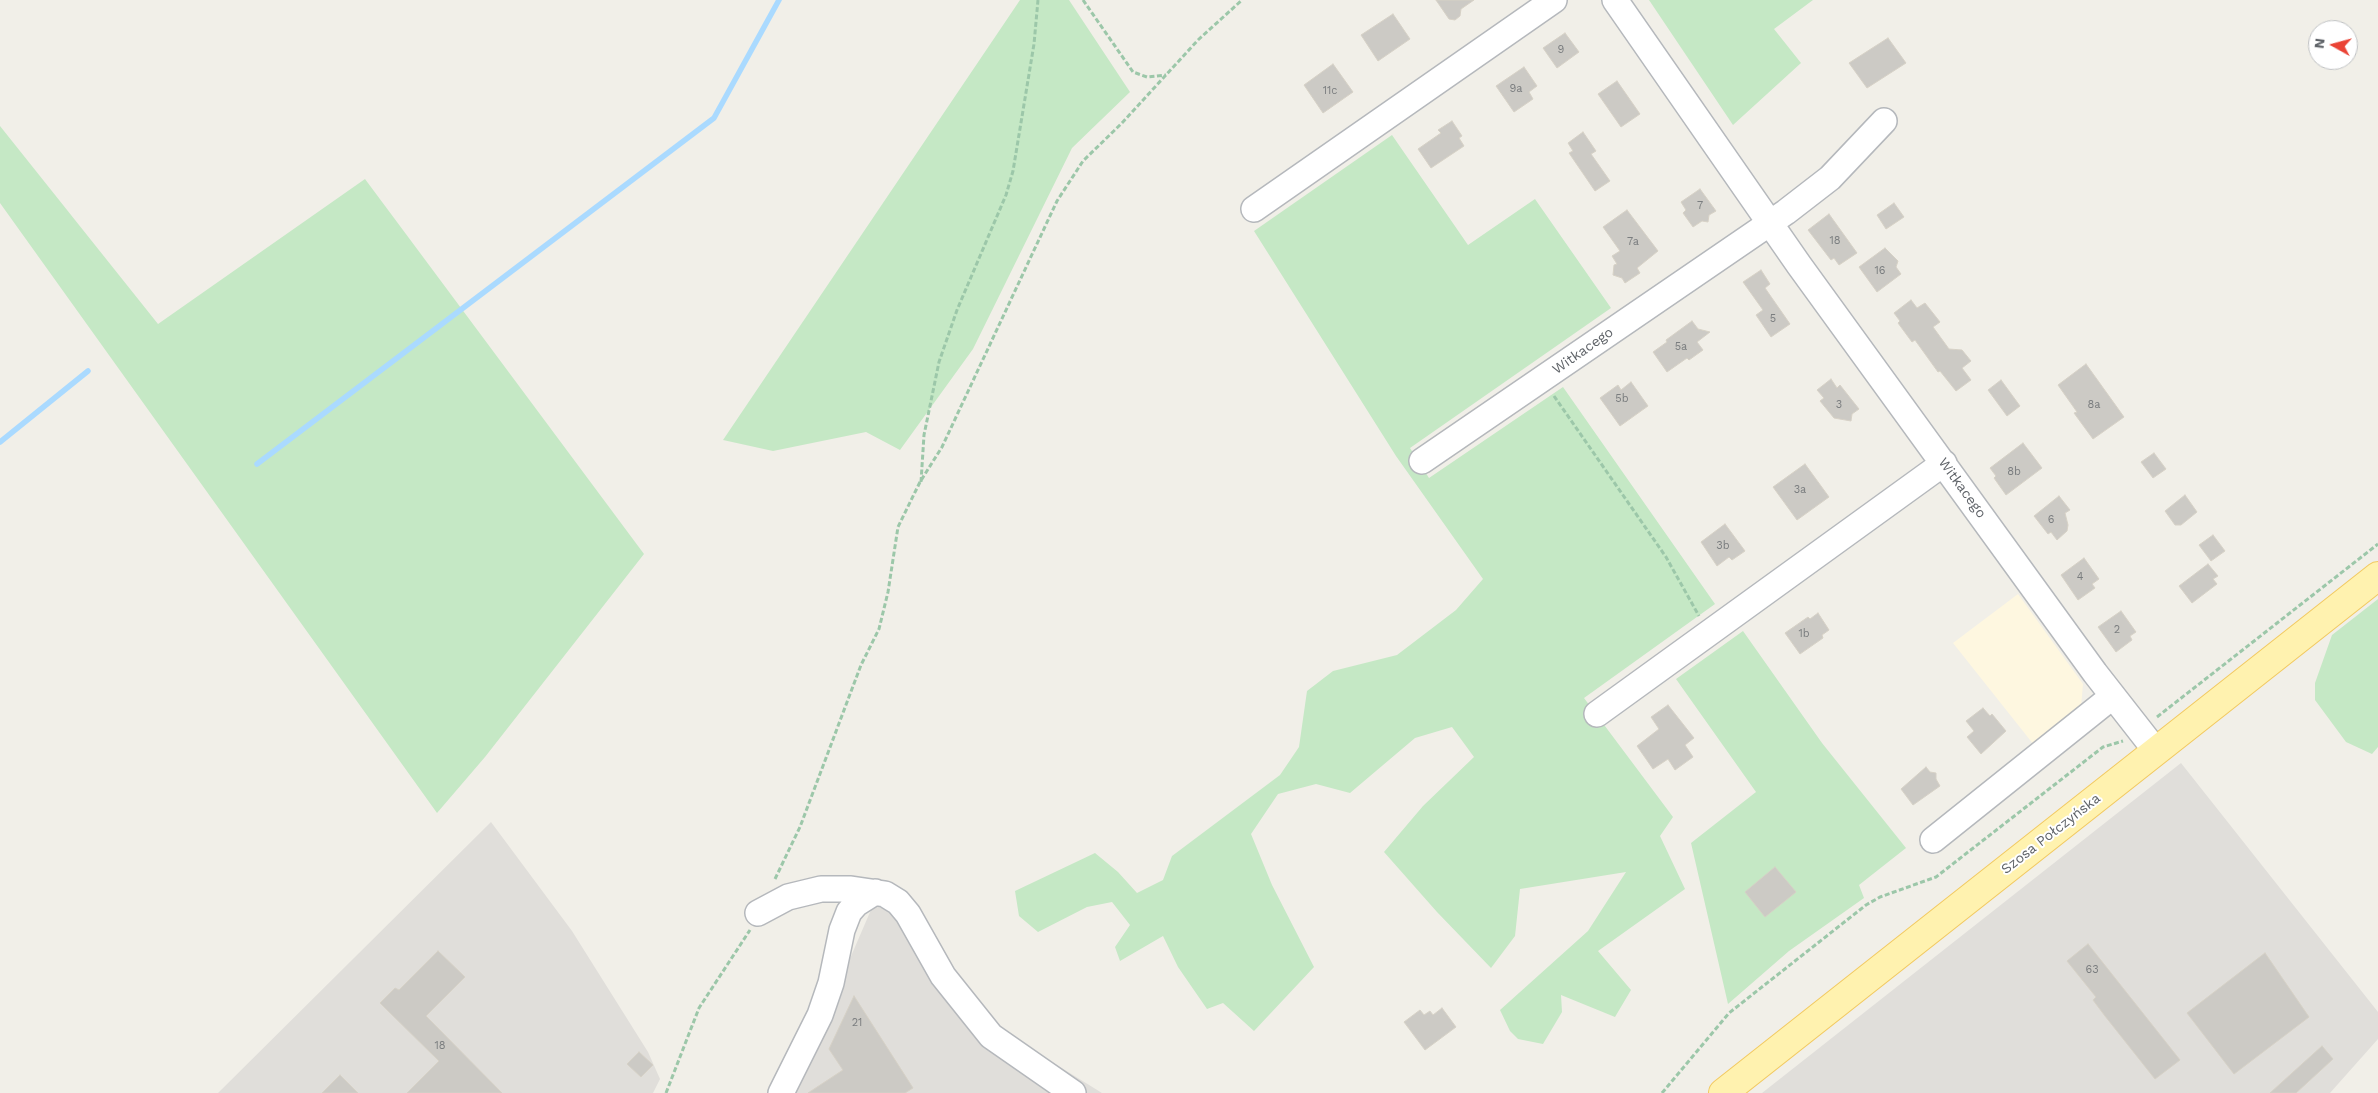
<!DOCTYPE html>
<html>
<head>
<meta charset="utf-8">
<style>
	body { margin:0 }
	#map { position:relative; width:2378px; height:1093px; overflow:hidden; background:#f1efe8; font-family:"Work Sans",sans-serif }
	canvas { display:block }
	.north { position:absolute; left:2308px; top:20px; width:50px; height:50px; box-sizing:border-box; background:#fff; border:1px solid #bfc1c3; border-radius:50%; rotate:277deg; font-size:14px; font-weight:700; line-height:20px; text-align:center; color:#5f6368 }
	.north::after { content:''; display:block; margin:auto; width:18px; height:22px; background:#ea4335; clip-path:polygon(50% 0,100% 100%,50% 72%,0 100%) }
</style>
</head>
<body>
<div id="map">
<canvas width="2378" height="1093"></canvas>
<div class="north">N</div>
</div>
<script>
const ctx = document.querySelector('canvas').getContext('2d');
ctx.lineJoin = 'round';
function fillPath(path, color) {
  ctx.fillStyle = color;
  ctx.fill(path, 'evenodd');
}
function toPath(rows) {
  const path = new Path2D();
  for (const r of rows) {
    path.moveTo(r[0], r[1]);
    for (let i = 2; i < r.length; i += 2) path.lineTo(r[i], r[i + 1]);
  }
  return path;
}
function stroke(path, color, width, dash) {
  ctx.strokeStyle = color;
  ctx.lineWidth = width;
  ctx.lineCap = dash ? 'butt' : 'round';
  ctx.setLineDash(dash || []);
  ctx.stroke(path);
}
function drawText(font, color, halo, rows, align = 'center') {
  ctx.font = font + ' "Work Sans",sans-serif';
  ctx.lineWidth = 4;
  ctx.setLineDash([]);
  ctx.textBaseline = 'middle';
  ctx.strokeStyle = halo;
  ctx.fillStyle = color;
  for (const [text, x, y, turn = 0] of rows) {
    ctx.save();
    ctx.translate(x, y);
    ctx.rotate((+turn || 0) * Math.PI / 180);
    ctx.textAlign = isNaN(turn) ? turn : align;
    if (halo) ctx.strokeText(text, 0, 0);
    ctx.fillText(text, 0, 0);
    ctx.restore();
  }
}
fillPath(toPath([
	[2018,594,2083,684,2081,707,2034,745,1953,643]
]), '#fef7e0');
fillPath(toPath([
	[2181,763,2378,1012,2378,1039,2330,1093,1762,1093],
	[491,822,572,931,648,1052,660,1079,653,1093,218,1093],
	[883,882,978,1011,1015,1039,1102,1093,792,1093]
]), '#e0deda');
fillPath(toPath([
	[1020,0,1069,0,1130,92,1072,148,973,349,900,450,866,432,773,451,723,440],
	[1649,0,1813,0,1774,29,1801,63,1733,125],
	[0,126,158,324,365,179,644,554,485,757,437,813,0,203],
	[1392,135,1468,245,1535,199,1611,308,1410,448,1429,478,1563,387,1715,604,1584,698,1673,817,1660,836,1685,889,1598,951,1631,990,1615,1017,1561,995,1562,1012,1543,1044,1518,1039,1510,1031,1500,1010,1588,931,1626,872,1520,889,1515,936,1491,968,1437,912,1384,852,1423,806,1474,757,1452,727,1415,738,1350,793,1316,784,1278,794,1251,834,1272,885,1314,967,1254,1031,1223,1003,1207,1009,1178,967,1163,936,1120,961,1115,947,1130,925,1112,902,1087,907,1038,932,1019,916,1015,891,1095,853,1118,872,1137,893,1163,880,1172,856,1280,775,1299,747,1307,691,1333,671,1397,655,1456,610,1483,579,1396,456,1254,231],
	[2378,599,2378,747,2372,754,2346,742,2315,700,2315,683,2332,635],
	[1743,631,1822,743,1906,848,1859,885,1864,898,1789,951,1728,1004,1691,843,1756,792,1676,679]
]), '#c5e8c5');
stroke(toPath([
	[0,442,88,371],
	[257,464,714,118,779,0]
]), '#aadaff', 5.5);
const building = toPath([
	[1436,0,1474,0,1461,9,1460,16,1455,20,1449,19,1436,0],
	[1393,14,1410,39,1378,61,1361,35,1393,14],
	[1565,33,1579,52,1557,68,1543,48,1565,33],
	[1888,38,1906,63,1867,88,1849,63,1888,38],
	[1333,64,1353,92,1323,113,1304,85,1333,64],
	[1524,67,1537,86,1529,92,1533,99,1514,112,1496,86,1524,67],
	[1617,81,1640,114,1621,127,1598,94,1617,81],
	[1452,121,1462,136,1459,138,1464,146,1431,168,1418,149,1441,133,1438,130,1452,121],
	[1583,132,1596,151,1591,154,1610,181,1595,191,1569,153,1573,151,1568,143,1583,132],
	[1700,189,1716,211,1709,215,1708,222,1702,221,1693,227,1683,213,1686,210,1681,202,1700,189],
	[1894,203,1904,217,1886,229,1877,215,1894,203],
	[1627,210,1658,251,1637,268,1640,273,1625,283,1622,278,1613,275,1614,265,1617,264,1612,256,1620,251,1603,227,1627,210],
	[1829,214,1857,253,1839,265,1834,258,1831,260,1808,230,1829,214],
	[1885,248,1898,261,1896,267,1901,274,1877,292,1859,267,1885,248],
	[1761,270,1770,284,1765,288,1790,324,1771,337,1756,315,1763,310,1743,282,1761,270],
	[1911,300,1917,308,1925,303,1940,322,1933,327,1949,349,1962,350,1971,361,1962,368,1971,380,1956,391,1940,371,1938,372,1915,340,1912,342,1898,323,1900,321,1894,313,1911,300],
	[1692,321,1698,329,1710,332,1697,342,1703,350,1689,360,1687,358,1667,372,1653,352,1667,342,1666,340,1692,321],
	[2086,364,2124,417,2093,439,2074,413,2077,412,2058,385,2086,364],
	[1831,379,1837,388,1840,385,1859,409,1852,414,1851,421,1834,418,1820,401,1824,398,1817,390,1831,379],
	[2001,380,2020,406,2007,416,1988,390,2001,380],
	[1631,382,1648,406,1620,426,1600,398,1618,385,1621,390,1631,382],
	[2023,443,2042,468,2006,495,1994,478,1996,476,1990,468,2023,443],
	[2154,453,2166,469,2153,478,2141,462,2154,453],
	[1805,464,1829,497,1797,520,1773,487,1805,464],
	[2185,495,2197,512,2181,525,2175,525,2165,511,2185,495],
	[2059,496,2070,510,2065,513,2068,525,2067,531,2057,540,2051,532,2048,534,2034,516,2059,496],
	[1725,524,1745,551,1732,560,1729,557,1717,566,1701,542,1725,524],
	[2213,535,2225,551,2211,561,2199,545,2213,535],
	[2084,558,2099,579,2092,584,2095,588,2078,600,2061,575,2084,558],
	[2208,564,2218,576,2213,579,2217,584,2192,603,2179,586,2208,564],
	[2121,611,2136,632,2130,636,2132,640,2116,652,2098,627,2121,611],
	[1818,613,1829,630,1822,635,1823,638,1800,654,1785,633,1808,617,1810,619,1818,613],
	[1668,705,1694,738,1685,745,1693,757,1675,770,1668,759,1653,769,1637,746,1659,729,1651,717,1668,705],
	[1983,708,1990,716,1992,714,2006,731,1981,754,1967,737,1974,731,1966,721,1983,708],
	[1926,767,1930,772,1936,773,1936,779,1940,786,1913,805,1901,789,1926,767],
	[1775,867,1796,892,1765,917,1745,892,1775,867],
	[2088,944,2180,1060,2155,1079,2105,1016,2093,1000,2096,997,2067,961,2088,944],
	[438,951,465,977,426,1016,502,1093,407,1093,439,1061,380,1003,395,988,399,990,438,951],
	[2265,953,2309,1017,2234,1074,2187,1013,2265,953],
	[854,996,913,1088,905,1093,808,1093,843,1070,829,1049,854,996],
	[1442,1008,1456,1027,1425,1050,1404,1022,1420,1010,1424,1015,1430,1011,1433,1015,1442,1008],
	[2322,1046,2333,1059,2296,1093,2270,1093,2322,1046],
	[639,1052,653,1065,641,1077,627,1064,639,1052],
	[340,1075,358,1093,322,1093,340,1075]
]);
fillPath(building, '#cccac5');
stroke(building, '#d6d1c6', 1);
const minor = toPath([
	[1615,0,1799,265,2095,673,2156,751],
	[1254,209,1554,0],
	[1422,461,1786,212,1830,178,1884,121],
	[1597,714,1944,463],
	[1933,840,2113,696],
	[758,913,788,897,821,889,851,889,885,894,898,902,908,914,943,976,991,1036,1073,1093],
	[781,1093,820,1015,831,983,842,930,849,912,856,904,875,892]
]);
const major = toPath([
	[1723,1093,2378,576]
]);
stroke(minor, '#b5b8bc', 28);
stroke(major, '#f2c960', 30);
stroke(toPath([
	[1083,0,1133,72,1147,77,1166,75],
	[1554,396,1666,557,1699,616],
	[921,482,924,435,939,362,957,310,1006,195,1013,171,1034,44,1038,0],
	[2157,717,2378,544],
	[775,879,800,827,861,665,879,629,888,592,898,527,920,482,942,447,1057,201,1083,161,1122,123,1198,40,1242,0],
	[666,1093,699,1008,750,930],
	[1662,1093,1729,1013,1866,905,1880,897,1936,877,2103,747,2123,741]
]), '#9cc7a9', 3, [5, 2.5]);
stroke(minor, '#fff', 25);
stroke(major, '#fff2af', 28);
drawText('11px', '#7a7d7f', null, [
	["9",1561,50],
	["9a",1516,89],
	["11c",1330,91],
	["7",1700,206],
	["18",1835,241],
	["7a",1633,242],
	["16",1880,271],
	["5",1773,319],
	["5a",1681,347],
	["5b",1622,399],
	["3",1839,405],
	["8a",2094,405],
	["8b",2014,472],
	["3a",1800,490],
	["6",2051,520],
	["3b",1723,546],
	["4",2080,577],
	["2",2117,630],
	["1b",1804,634],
	["63",2092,970],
	["21",857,1023],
	["18",440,1046]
]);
drawText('14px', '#5f6368', '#fff', [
	["Witkacego",1583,351,-35],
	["Witkacego",1962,488,54],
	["Szosa Połczyńska",2051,834,-38]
]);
</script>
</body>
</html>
